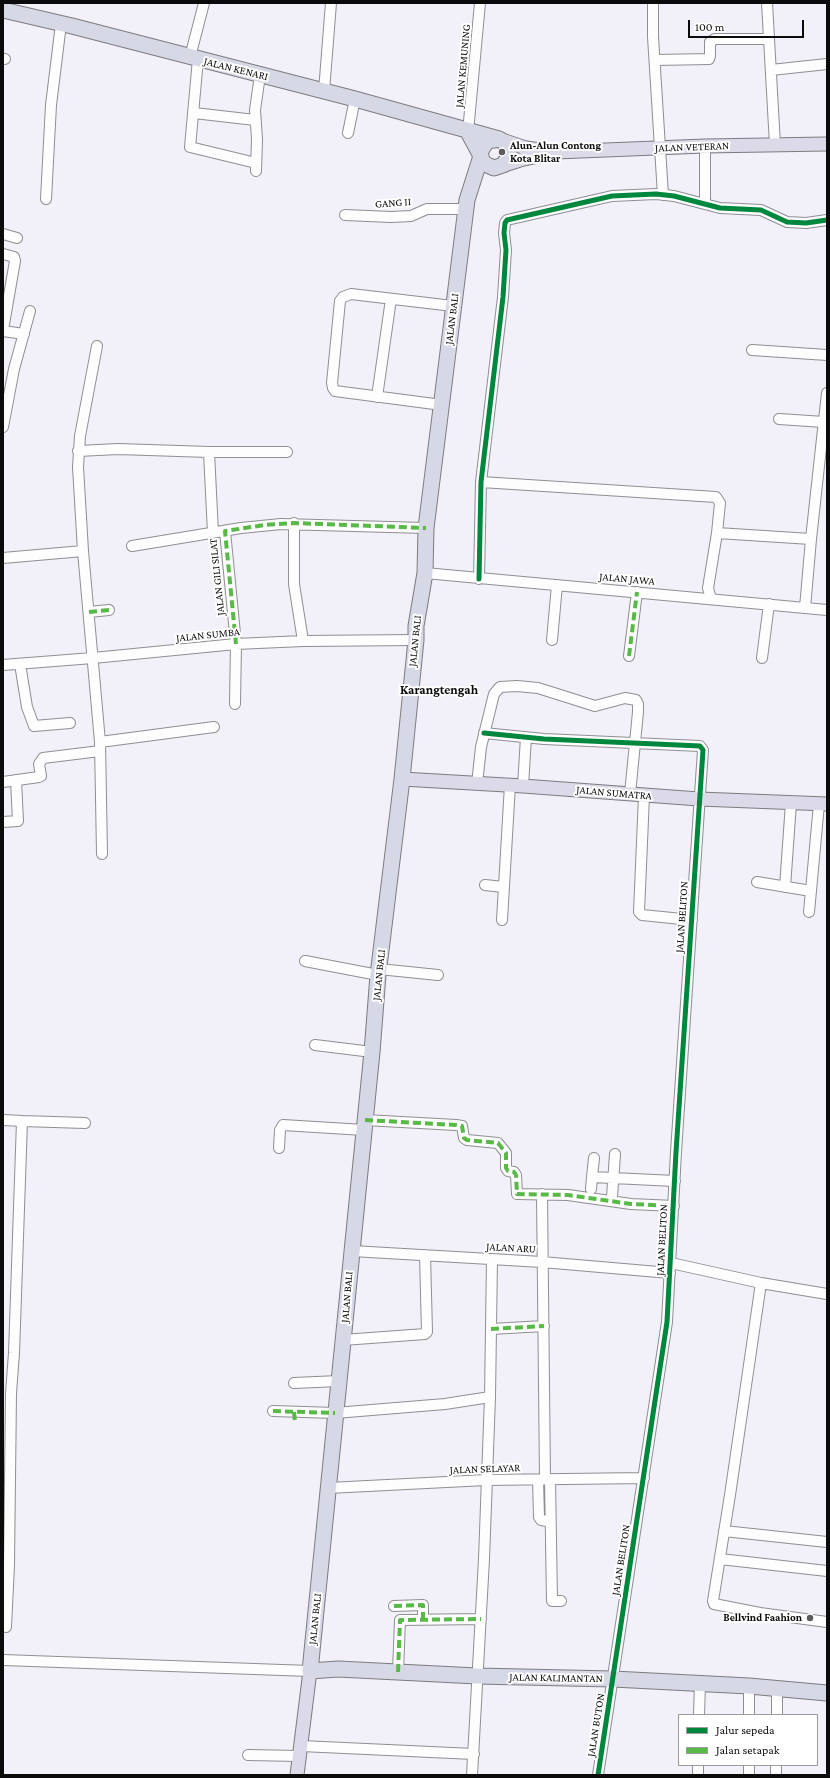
<!DOCTYPE html>
<html>
<head>
<meta charset="utf-8">
<style>
	body { margin:0 }
	#map { position:relative; width:830px; height:1778px; overflow:hidden; background:#f2f0f9; font-family:"Crimson Pro",serif }
	canvas { display:block }
	.frame { position:absolute; inset:0; border:4px solid #0b0b0b; pointer-events:none }
	.legend { position:absolute; left:678px; top:1714px; width:140px; height:52px; box-sizing:border-box; background:#fff; border:1px solid #9d9d9d; margin:0; padding:5px 7px; list-style:none; font-size:12px; color:#0b0b0b }
	.legend li { display:flex; align-items:center; gap:8px; height:20px }
	.legend b { width:20px; border:1px solid #9d9d9d }
	.scale { position:absolute; left:688px; top:20px; width:116px; height:18px; box-sizing:border-box; border:2px solid #0b0b0b; border-top:0; padding-left:5px; font-size:12px; line-height:14px; white-space:nowrap; color:#0b0b0b; -webkit-text-stroke:3px #fff; paint-order:stroke }
</style>
</head>
<body>
<div id="map">
<canvas width="830" height="1778"></canvas>
<div class="frame"></div>
<ul class="legend">
<li><b style="height:5px;background:#00873e"></b>Jalur sepeda</li>
<li><b style="height:5px;background:#58b947"></b>Jalan setapak</li>
</ul>
<div class="scale">100 m</div>
</div>
<script>
const ctx = document.querySelector('canvas').getContext('2d');
ctx.lineJoin = 'round';
function toPath(rows) {
  const path = new Path2D();
  for (const r of rows) {
    path.moveTo(r[0], r[1]);
    for (let i = 2; i < r.length; i += 2) path.lineTo(r[i], r[i + 1]);
  }
  return path;
}
function stroke(path, color, width, dash) {
  ctx.strokeStyle = color;
  ctx.lineWidth = width;
  ctx.lineCap = dash ? 'butt' : 'round';
  ctx.setLineDash(dash || []);
  ctx.stroke(path);
}
function drawText(font, color, halo, rows, align = 'center') {
  ctx.font = font + ' "Crimson Pro",serif';
  ctx.lineWidth = 4;
  ctx.setLineDash([]);
  ctx.textBaseline = 'middle';
  ctx.strokeStyle = halo;
  ctx.fillStyle = color;
  for (const [text, x, y, turn = 0] of rows) {
    ctx.save();
    ctx.translate(x, y);
    ctx.rotate((+turn || 0) * Math.PI / 180);
    ctx.textAlign = isNaN(turn) ? turn : align;
    if (halo) ctx.strokeText(text, 0, 0);
    ctx.fillText(text, 0, 0);
    ctx.restore();
  }
}
const minor = toPath([
	[653,3,653,37,663,195],
	[767,3,775,145],
	[190,57,204,3],
	[3,59,5,59],
	[198,59,190,147,256,163],
	[655,60,709,59,710,56,710,42,715,39,769,39],
	[771,70,827,64],
	[324,91,331,3],
	[194,113,255,120],
	[468,132,480,3],
	[348,133,355,99],
	[705,146,705,204],
	[256,171,257,139,255,110,260,75],
	[46,199,51,105,61,24],
	[345,215,391,217,411,216,427,209,466,209],
	[3,234,17,238],
	[3,254,14,257,15,261,3,330],
	[3,331,24,334],
	[97,346,80,436,78,467,83,551,100,742,102,854],
	[752,350,827,355],
	[377,397,391,299],
	[442,405,335,391,333,388,332,383,340,301,343,297,351,294,453,306],
	[779,419,824,422],
	[3,427,14,369,30,311],
	[78,451,118,449,209,452,287,452],
	[209,452,213,533],
	[481,482,716,497,720,503,717,533,708,588,711,599],
	[294,523,294,584,303,641],
	[225,531,236,644,235,704],
	[717,533,811,539],
	[132,546,241,528,281,524,426,528],
	[3,558,83,551],
	[425,573,827,610],
	[479,579,481,482,503,297,506,250,504,233,505,223,507,220,612,196,656,194,674,196,720,208,761,210,787,222,806,223,827,220],
	[805,608,811,539,827,393],
	[89,612,109,610],
	[552,640,557,585],
	[629,656,637,592],
	[762,658,769,604],
	[20,664,27,707,34,726,70,723],
	[3,665,93,658,236,644,303,641,416,640],
	[484,733,544,739,700,746,703,750,676,1152,667,1322,598,1775],
	[100,742,214,727],
	[3,782,39,777,41,776,39,764,43,758,100,751],
	[477,784,481,747,494,694,500,687,517,686,538,688,595,706,625,698,636,700,638,704,638,712,630,794],
	[523,786,526,737],
	[644,796,639,912,642,915,692,920],
	[3,822,18,821,16,780],
	[757,882,811,891],
	[485,885,503,887],
	[785,887,791,803],
	[809,912,819,804],
	[502,920,510,785],
	[305,961,378,975],
	[379,969,438,975],
	[315,1045,372,1052],
	[3,1120,22,1121,14,1353,11,1393,9,1565,6,1627],
	[365,1120,456,1125,462,1126,464,1138,467,1140,498,1143,506,1153,506,1168,508,1171,514,1172,516,1175,517,1194,568,1195,631,1204,674,1206],
	[22,1121,85,1123],
	[279,1148,280,1130,283,1125,364,1130],
	[594,1158,592,1177,675,1181],
	[591,1189,592,1177],
	[542,1194,545,1479],
	[612,1197,615,1154],
	[352,1251,542,1262,670,1273],
	[671,1263,761,1283,730,1495,713,1601,714,1604,760,1613,827,1622],
	[761,1283,827,1294],
	[491,1329,544,1326],
	[343,1340,425,1334,427,1332,425,1255],
	[294,1383,339,1381],
	[273,1411,335,1413,445,1404,490,1397],
	[550,1479,552,1601,561,1601],
	[538,1480,539,1517,541,1520,547,1521],
	[328,1488,486,1480,644,1478],
	[724,1531,827,1542],
	[720,1559,827,1571],
	[394,1606,423,1605,423,1619],
	[3,1660,310,1671],
	[398,1672,400,1620,481,1619],
	[699,1715,700,1684],
	[749,1715,749,1686],
	[777,1715,777,1689],
	[301,1746,474,1754],
	[248,1755,299,1756],
	[472,1775,484,1559,490,1397,492,1259],
	[698,1775,698,1765],
	[749,1775,749,1765],
	[776,1775,776,1765]
]);
const major = toPath([
	[499,139,526,148,556,152,705,146,827,144],
	[498,167,520,160,547,154],
	[402,779,523,786,699,799,827,804],
	[297,1775,310,1671]
]);
const highway = toPath([
	[3,10,72,26,355,99,499,139,507,144,509,153,508,158,503,165,494,168,485,164,482,160,480,152,487,141,499,139],
	[468,132,481,156,467,200,426,528,425,573,416,626,416,640,402,779,378,975,372,1052,310,1671,338,1669,477,1676,613,1679,749,1686,827,1693]
]);
stroke(minor, '#8f8e92', 12);
stroke(major, '#7c7b7f', 15);
stroke(highway, '#7c7b7f', 17);
stroke(minor, '#fdfdfe', 10);
stroke(major, '#dcdae9', 13);
stroke(highway, '#d7d8e6', 15);
stroke(toPath([
	[89,612,109,610],
	[236,644,225,531,265,525,294,523,426,528],
	[629,656,637,592],
	[365,1120,456,1125,462,1126,464,1138,467,1140,498,1143,506,1153,506,1168,508,1171,514,1172,516,1175,517,1194,568,1195,631,1204,674,1206],
	[491,1329,544,1326],
	[273,1411,335,1413],
	[294,1412,295,1422],
	[394,1606,423,1605,423,1619],
	[398,1672,400,1620,481,1619]
]), '#58b947', 4, [8, 4]);
stroke(toPath([
	[479,579,481,482,503,297,506,250,504,233,505,223,507,220,612,196,656,194,674,196,720,208,761,210,787,222,806,223,827,220],
	[484,733,544,739,700,746,703,750,676,1152,667,1322,598,1775]
]), '#00873e', 5);
for (const [x, y, r, color] of [
	[502,152,4,"#5c5b5e"],
	[810,1618,4,"#5c5b5e"]
]) {
  const dot = new Path2D();
  dot.arc(x, y, r, 0, 2 * Math.PI);
  ctx.fillStyle = color;
  ctx.fill(dot);
  stroke(dot, '#fff', 1.5);
}
drawText('11px', '#0b0b0b', '#fff', [
	["JALAN KEMUNING",463,66,-85],
	["JALAN KENARI",236,69,14],
	["JALAN VETERAN",692,147,-2],
	["GANG II",393,203,-4],
	["JALAN BALI",452,319,-83],
	["JALAN GILI SILAT",217,577,-96],
	["JALAN JAWA",627,579,5],
	["JALAN SUMBA",208,635,-6],
	["JALAN BALI",415,641,-84],
	["JALAN SUMATRA",614,793,5],
	["JALAN BELITON",682,917,-86],
	["JALAN BALI",379,975,-84],
	["JALAN BELITON",662,1240,-87],
	["JALAN ARU",511,1248,3],
	["JALAN BALI",347,1297,-85],
	["JALAN SELAYAR",485,1469,-2],
	["JALAN BELITON",621,1560,-81],
	["JALAN BALI",315,1619,-84],
	["JALAN KALIMANTAN",556,1678,1],
	["JALAN BUTON",596,1725,-81]
]);
drawText('bold 11px', '#0b0b0b', '#fff', [
	["Alun-Alun Contong",510,146],
	["Kota Blitar",510,159],
	["Bellvind Faahion",802,1618,"right"]
], 'left');
drawText('bold 13px', '#0b0b0b', '#fff', [
	["Karangtengah",439,690]
]);
</script>
</body>
</html>
